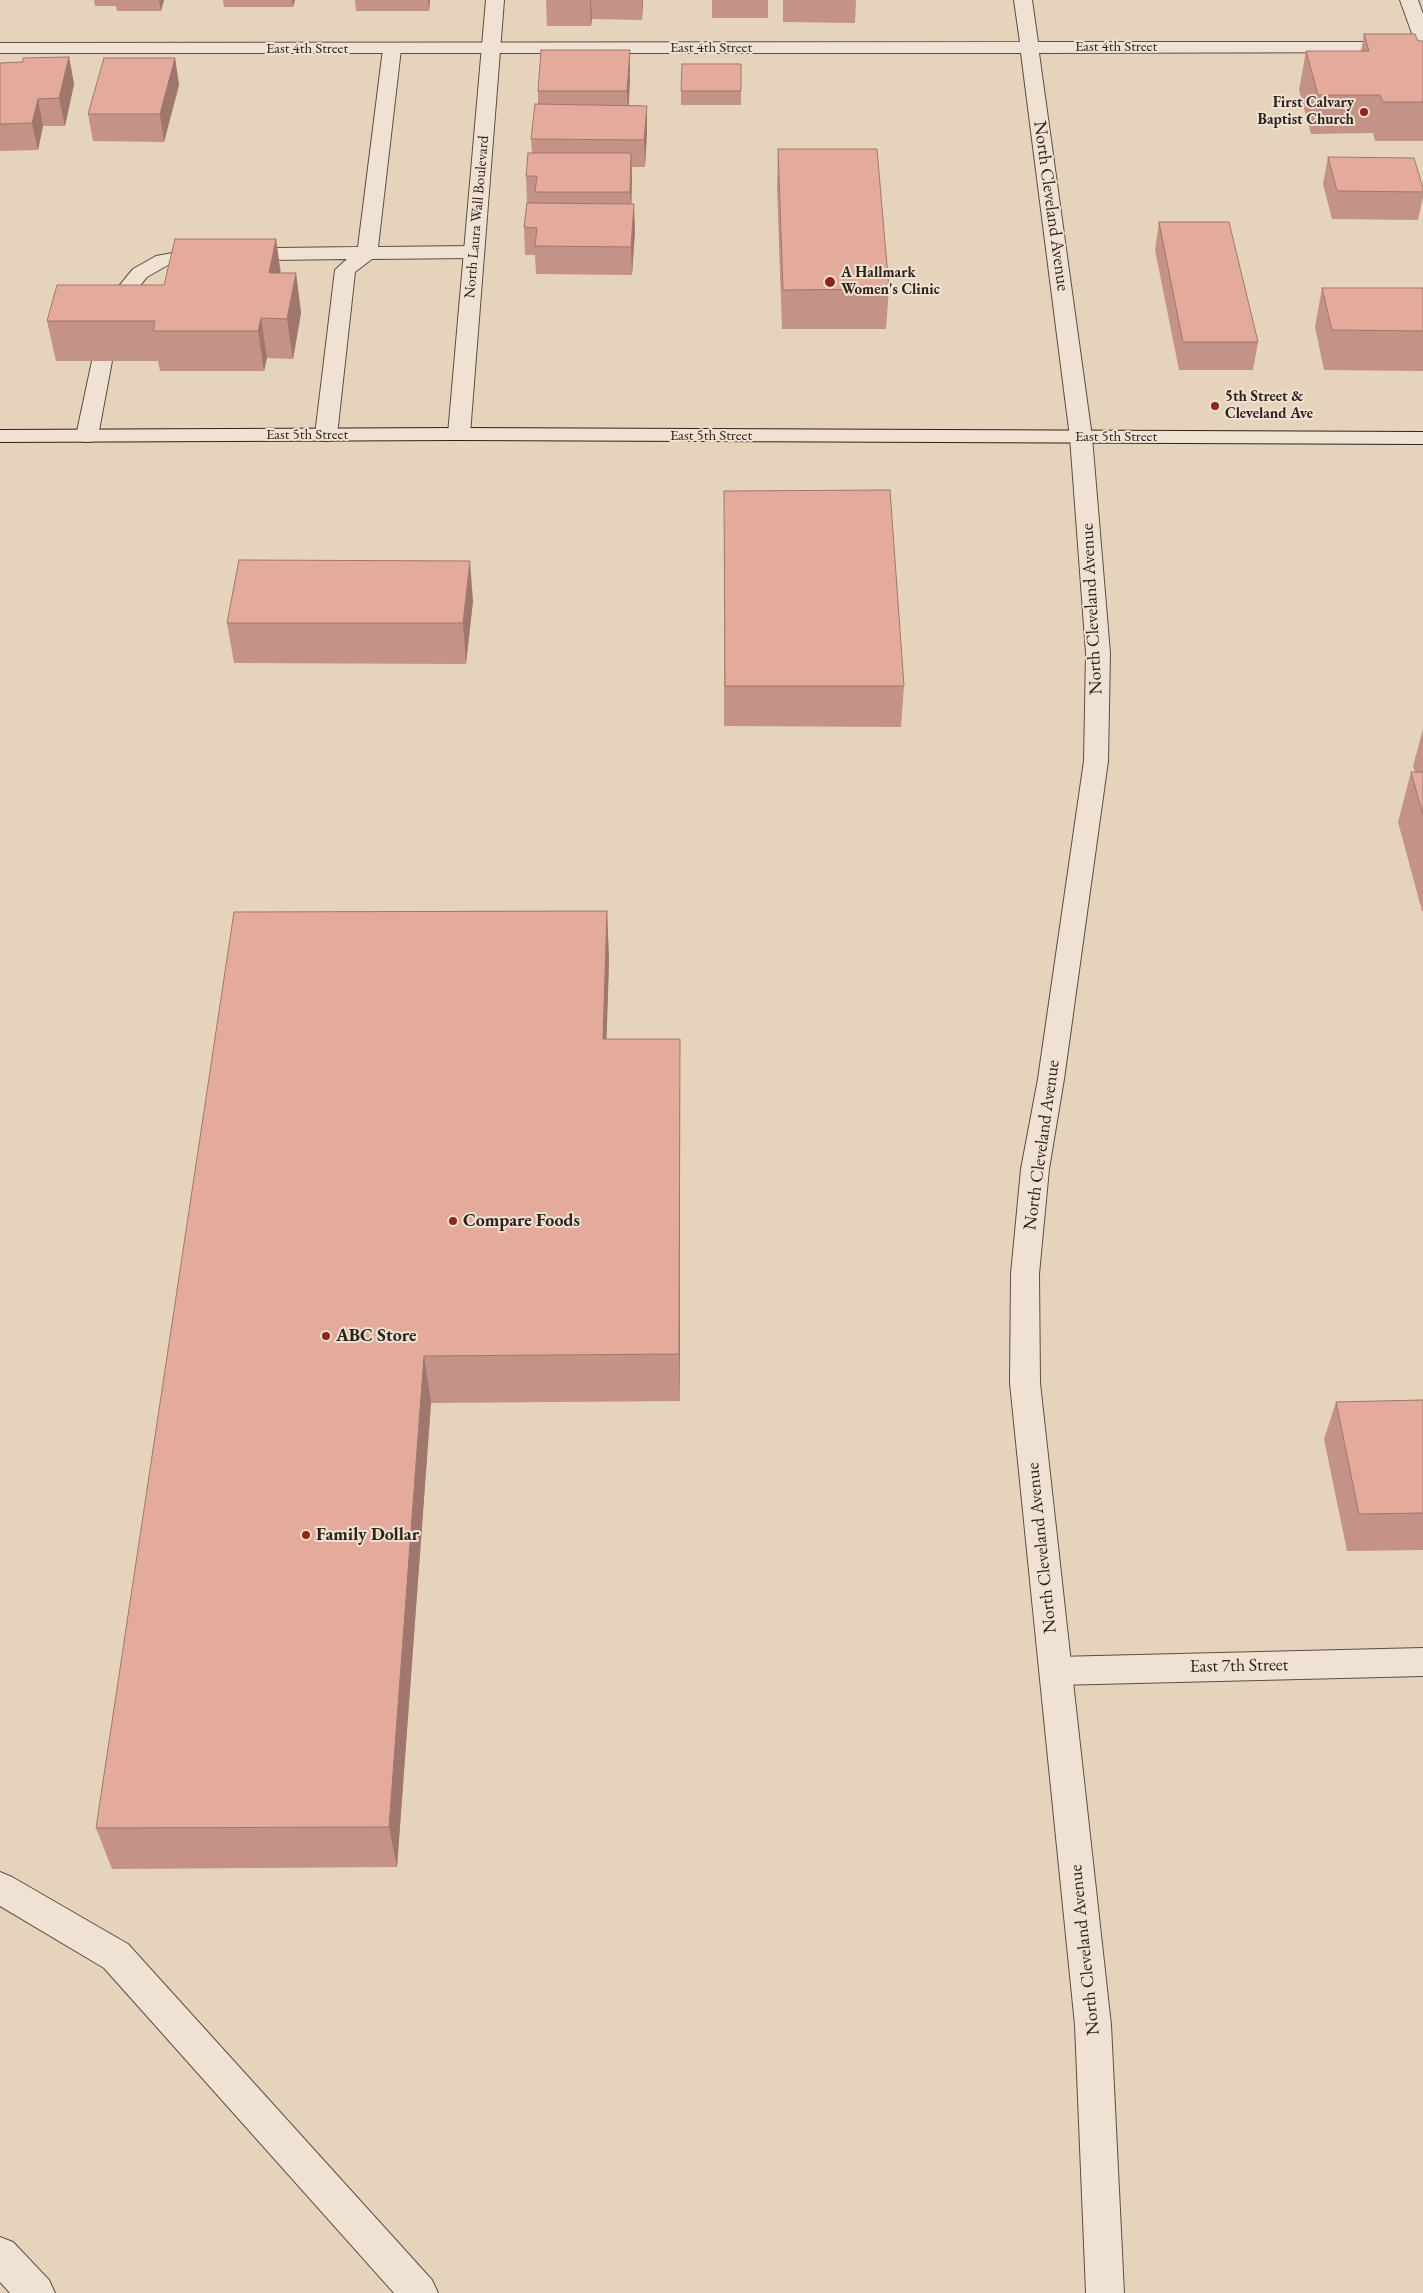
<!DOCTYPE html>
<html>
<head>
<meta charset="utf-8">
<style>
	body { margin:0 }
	canvas { display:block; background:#e6d3bb }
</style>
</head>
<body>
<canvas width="1423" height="2293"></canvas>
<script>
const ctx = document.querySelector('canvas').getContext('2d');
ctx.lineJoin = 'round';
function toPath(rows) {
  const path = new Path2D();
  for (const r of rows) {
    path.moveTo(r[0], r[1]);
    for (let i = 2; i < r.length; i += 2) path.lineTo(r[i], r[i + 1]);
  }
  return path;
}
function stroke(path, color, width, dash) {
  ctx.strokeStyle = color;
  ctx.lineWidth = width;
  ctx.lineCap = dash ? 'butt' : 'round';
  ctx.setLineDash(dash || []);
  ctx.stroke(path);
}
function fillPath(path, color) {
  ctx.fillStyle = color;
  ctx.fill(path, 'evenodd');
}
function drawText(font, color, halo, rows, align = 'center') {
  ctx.font = font + ' "EB Garamond",serif';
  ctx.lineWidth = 4;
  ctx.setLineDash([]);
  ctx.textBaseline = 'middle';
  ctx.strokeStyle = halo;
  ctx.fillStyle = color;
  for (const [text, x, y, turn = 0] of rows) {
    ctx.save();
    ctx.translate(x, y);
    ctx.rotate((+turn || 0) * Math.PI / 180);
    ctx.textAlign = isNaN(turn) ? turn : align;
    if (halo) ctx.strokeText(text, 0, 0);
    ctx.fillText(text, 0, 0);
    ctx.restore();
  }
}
const service = toPath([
	[1400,0,1418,0,1423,14,1423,44,1417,43,1414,39,1400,0],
	[392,44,398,45,401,49,378,247,474,246,481,248,484,252,481,256,474,258,372,259,355,272,337,435,334,440,326,441,318,440,315,435,335,270,347,259,195,261,168,265,147,277,134,293,119,322,112,324,105,322,102,318,115,291,133,269,156,256,195,249,358,247,383,49,386,45,392,44],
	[102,355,109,357,112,361,98,436,95,441,87,442,79,441,76,436,92,361,95,357,102,355],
	[0,1872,12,1877,128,1944,432,2280,438,2293,394,2293,104,1968,0,1906,0,1872],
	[0,2237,13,2242,49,2280,55,2293,10,2293,0,2282,0,2237]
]);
const minor = toPath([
	[486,0,504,0,470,434,467,439,459,440,451,439,448,434,486,0],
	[1423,1648,1423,1676,1056,1685,1045,1681,1040,1671,1045,1661,1056,1657,1423,1648]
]);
const tertiary = toPath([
	[1014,0,1032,0,1038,42,1423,42,1423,52,1039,53,1092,437,1110,653,1108,761,1064,1079,1049,1169,1039,1274,1040,1383,1111,2025,1124,2293,1086,2293,1075,2025,1010,1383,1011,1274,1021,1169,1038,1079,1084,761,1086,653,1070,437,1021,53,0,53,0,43,1020,42,1014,0]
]);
const secondary = toPath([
	[459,428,1423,432,1423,444,459,440,0,442,0,430,459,428]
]);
stroke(service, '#5c4e44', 2);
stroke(minor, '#5c4e44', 2);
stroke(tertiary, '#5c4e44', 2);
stroke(secondary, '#2e221c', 2);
fillPath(service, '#efe2d3');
fillPath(minor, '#efe2d3');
fillPath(tertiary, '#efe2d3');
fillPath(secondary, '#efe2d3');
fillPath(toPath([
	[94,0,164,0,161,11,117,11,116,6,95,6],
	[223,0,295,0,293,7,224,7],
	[355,0,430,0,429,11,356,11],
	[546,0,643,0,642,20,592,19,591,26,547,26],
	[712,0,768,0,768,18,712,18],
	[783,0,856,0,855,23,783,22],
	[1364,34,1423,41,1423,141,1375,141,1373,133,1311,134,1299,90,1306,51,1361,51],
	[69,57,74,84,65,126,43,126,38,150,0,151,0,63,23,62],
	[175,58,179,85,164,142,93,141,88,114],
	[741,64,741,105,681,105,681,91],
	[630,77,629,105,647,106,647,133,645,167,632,167,631,204,635,231,632,275,536,274,535,255,525,255,524,227,527,203,526,176,532,153,531,139,538,104,538,91],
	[778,149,889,289,886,329,782,329,777,188],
	[1328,157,1423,188,1423,197,1418,220,1332,219,1323,184],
	[1159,222,1258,342,1253,370,1179,370,1155,250],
	[276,239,281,273,296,273,301,313,293,359,267,358,264,371,160,371,158,361,56,361,47,321,164,285],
	[1322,288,1423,288,1423,371,1324,370,1315,327],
	[724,531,904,686,901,727,724,726],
	[473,601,466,664,234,663,227,623],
	[1423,729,1423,911,1422,911,1398,822,1411,772,1415,772,1413,766],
	[607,911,609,961,606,1039,680,1088,680,1401,431,1403,397,1867,112,1869,96,1828],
	[1423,1400,1423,1550,1347,1551,1324,1439,1336,1402]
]), '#c49286');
fillPath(toPath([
	[159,0,164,0,161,11],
	[292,0,295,0,293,7],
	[428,0,430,0,429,11],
	[590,0,591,0,592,19,591,26],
	[642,0,643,0,642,20],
	[630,50,630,77,628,118,627,91],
	[69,57,74,84,65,126,59,98],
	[175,58,179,85,164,142,160,114],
	[38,99,43,126,38,150,32,123],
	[647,106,647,133,645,167,644,140],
	[631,153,632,180,631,219,630,192],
	[634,204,635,231,632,275,631,247],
	[276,239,281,278,269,273],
	[296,273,301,313,293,359,287,319],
	[261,318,267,358,264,371,258,331],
	[470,561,473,601,466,664,463,623],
	[607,911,609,961,605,1088,603,1039],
	[680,1039,680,1401,679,1354],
	[424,1356,431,1403,397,1867,389,1827]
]), '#a0776d');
const building = toPath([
	[1364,34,1415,34,1418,41,1423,41,1423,102,1383,102,1380,95,1318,95,1306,51,1369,51,1364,34],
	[541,50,630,50,627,91,538,91,541,50],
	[69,57,59,98,38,99,32,123,0,124,0,63,23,62,23,58,69,57],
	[104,58,175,58,160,114,88,114,104,58],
	[682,64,741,64,741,91,681,91,682,64],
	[535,104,647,106,644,140,531,139,535,104],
	[778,149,877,149,889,289,783,290,778,149],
	[528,153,631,153,630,192,535,192,537,176,526,176,528,153],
	[1328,157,1414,158,1423,188,1423,192,1337,191,1328,157],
	[527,203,634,204,631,247,535,246,537,228,524,227,527,203],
	[1159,222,1229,222,1258,342,1183,342,1159,222],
	[175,239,276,239,269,273,296,273,287,319,261,318,258,331,153,331,155,321,47,321,57,285,164,285,175,239],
	[1322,288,1423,288,1423,331,1332,330,1322,288],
	[890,490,904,686,725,686,724,491,890,490],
	[239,560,470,561,463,623,227,623,239,560],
	[1411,772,1423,772,1423,815,1411,772],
	[607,911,603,1039,680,1039,679,1354,424,1356,389,1827,96,1828,234,912,607,911],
	[1423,1400,1423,1513,1359,1514,1336,1402,1423,1400]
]);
fillPath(building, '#e4aa9c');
stroke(building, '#a0776d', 1);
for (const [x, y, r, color] of [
	[1364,112,5,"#8f2418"],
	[830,282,6,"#8f2418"],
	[1215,406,5,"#8f2418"],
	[453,1221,5,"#8f2418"],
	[326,1336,5,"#8f2418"],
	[306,1535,5,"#8f2418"]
]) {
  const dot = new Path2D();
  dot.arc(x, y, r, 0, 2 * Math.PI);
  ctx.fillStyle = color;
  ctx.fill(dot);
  stroke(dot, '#efe2d3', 2);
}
drawText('15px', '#2e221c', '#efe2d3', [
	["East 4th Street",1116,47],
	["East 4th Street",711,48],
	["East 4th Street",307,49],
	["North Laura Wall Boulevard",477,217,-85],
	["East 5th Street",307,435],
	["East 5th Street",711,436],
	["East 5th Street",1116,437]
]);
drawText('bold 15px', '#2e221c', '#efe2d3', [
	["First Calvary",1354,103,"right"],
	["Baptist Church",1354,120,"right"],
	["A Hallmark",841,273],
	["Women's Clinic",841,290],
	["5th Street &",1225,397],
	["Cleveland Ave",1225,414]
], 'left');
drawText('18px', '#2e221c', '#efe2d3', [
	["North Cleveland Avenue",1051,206,82],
	["North Cleveland Avenue",1092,609,-93],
	["North Cleveland Avenue",1042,1145,-82],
	["North Cleveland Avenue",1042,1548,-96],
	["East 7th Street",1239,1666,-1],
	["North Cleveland Avenue",1085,1950,-96]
]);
drawText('bold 18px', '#2e221c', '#efe2d3', [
	["Compare Foods",463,1221],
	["ABC Store",336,1336],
	["Family Dollar",316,1535]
], 'left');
</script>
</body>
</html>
